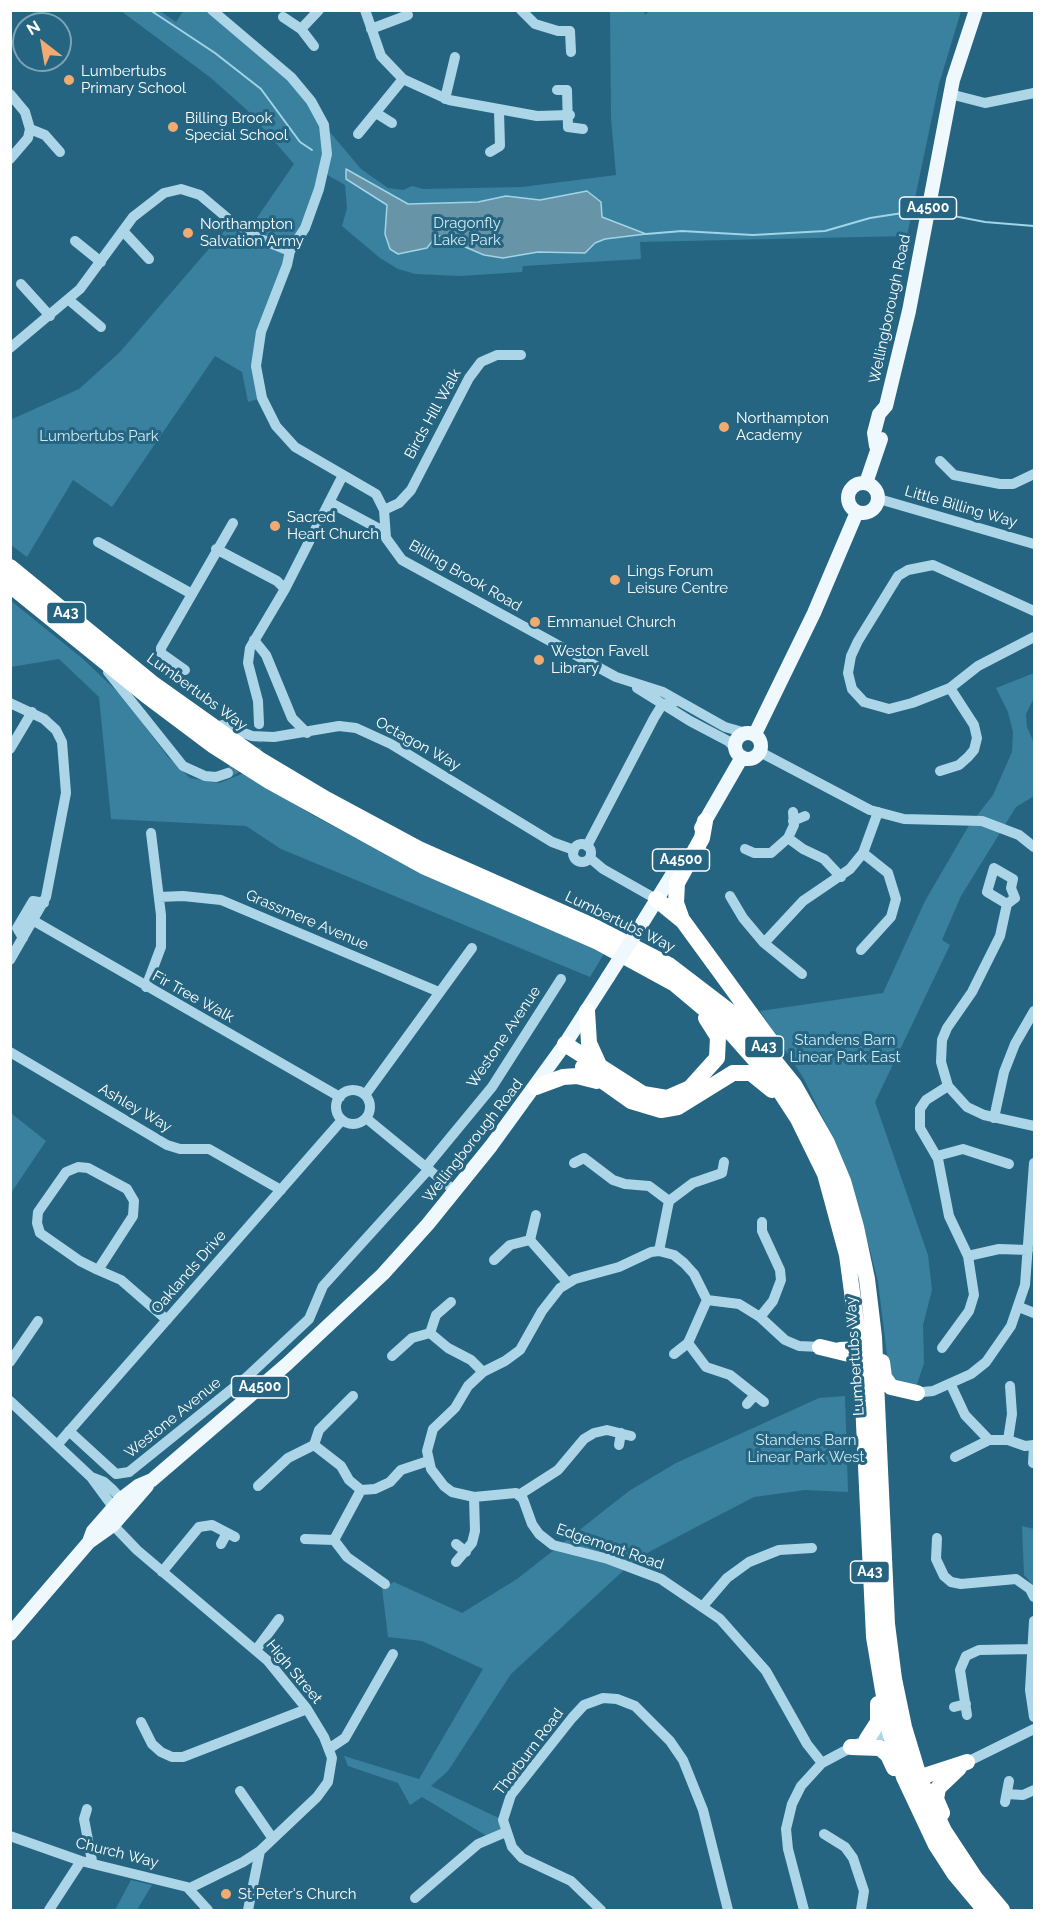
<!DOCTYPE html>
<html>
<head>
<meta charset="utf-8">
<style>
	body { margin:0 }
	#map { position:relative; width:1045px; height:1921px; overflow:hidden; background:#256581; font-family:Raleway,sans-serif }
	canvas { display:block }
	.frame { position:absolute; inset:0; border:12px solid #fff; pointer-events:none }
	.north { position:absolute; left:12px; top:12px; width:60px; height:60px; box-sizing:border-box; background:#256581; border:2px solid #7ca3b3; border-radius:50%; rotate:329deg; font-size:16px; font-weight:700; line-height:24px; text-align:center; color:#fff }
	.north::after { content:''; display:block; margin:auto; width:21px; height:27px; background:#f1ab70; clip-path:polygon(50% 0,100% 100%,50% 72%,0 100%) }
</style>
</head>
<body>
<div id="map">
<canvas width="1045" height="1921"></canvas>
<div class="frame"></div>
<div class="north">N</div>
</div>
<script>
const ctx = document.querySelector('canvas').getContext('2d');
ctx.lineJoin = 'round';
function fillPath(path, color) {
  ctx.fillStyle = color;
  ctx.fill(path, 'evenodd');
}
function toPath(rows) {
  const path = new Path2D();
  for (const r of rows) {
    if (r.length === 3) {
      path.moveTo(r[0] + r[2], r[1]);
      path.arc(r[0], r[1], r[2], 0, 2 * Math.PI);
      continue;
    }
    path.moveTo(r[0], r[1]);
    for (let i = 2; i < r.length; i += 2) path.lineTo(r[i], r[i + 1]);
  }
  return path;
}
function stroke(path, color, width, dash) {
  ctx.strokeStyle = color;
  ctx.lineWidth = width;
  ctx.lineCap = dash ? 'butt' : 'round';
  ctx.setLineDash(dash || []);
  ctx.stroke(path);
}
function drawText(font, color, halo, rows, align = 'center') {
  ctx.font = font + ' Raleway,sans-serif';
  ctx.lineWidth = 6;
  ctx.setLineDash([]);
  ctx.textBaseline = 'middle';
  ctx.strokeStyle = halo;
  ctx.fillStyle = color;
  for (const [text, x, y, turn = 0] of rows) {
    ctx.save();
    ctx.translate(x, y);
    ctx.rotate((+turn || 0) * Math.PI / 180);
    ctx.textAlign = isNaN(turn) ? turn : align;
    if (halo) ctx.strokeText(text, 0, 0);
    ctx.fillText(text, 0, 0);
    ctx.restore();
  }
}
fillPath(toPath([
	[650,10,961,11,939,84,907,236,640,242,641,259,523,266,522,272,461,276,415,274,398,269,380,258,342,226,347,208,345,185,324,173,261,332,256,366,262,398,248,402,242,372,215,356,112,507,73,480,27,557,11,545,10,420,79,389,120,352,232,222,251,234,254,222,294,164,248,111,211,78,121,11,160,11,176,22,183,11,212,11,291,77,324,125,361,169,388,188,403,190,412,186,423,189,522,187,616,175,611,118,610,11,644,11,645,15],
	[10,600,83,659,122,696,168,757,190,778,219,783,244,773,314,816,420,871,605,952,590,977,281,849,246,826,111,819,99,697,59,659,11,667],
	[1034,673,1034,698,1026,714,1027,727,1034,743,1034,796,1016,807,961,896,942,940,950,945,875,1102,928,1255,932,1290,923,1325,924,1363,915,1391,900,1388,889,1370,878,1282,859,1208,835,1143,804,1079,760,1011,883,993,925,901,968,827,993,795,1012,752,1013,732,1008,712,996,688],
	[11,1113,46,1141,11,1193],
	[845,1396,848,1492,805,1490,754,1497,681,1535,636,1559,511,1674,448,1771,431,1786,503,1820,506,1832,490,1838,422,1797,410,1805,398,1783,348,1766,344,1756,419,1779,483,1669,422,1641,388,1637,382,1588,394,1582,462,1613,517,1579,629,1491,676,1463,819,1398],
	[1022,1526,1034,1529,1034,1586,1024,1575],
	[131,1880,152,1885,137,1910,115,1910]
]), '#39819f');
const water = toPath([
	[346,169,408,204,478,202,506,196,540,200,587,191,601,202,602,217,646,234,605,239,595,243,585,253,538,252,503,258,484,255,437,235,427,248,398,254,390,249,385,234,387,205,346,179,346,169]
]);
fillPath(water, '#6794a7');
stroke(water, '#a0d4e8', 1.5);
stroke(toPath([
	[150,10,215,53,261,89,300,142,312,150],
	[933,212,985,222,1034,226],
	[646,234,682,231,753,235,825,231,870,218,922,210]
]), '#a0d4e8', 2);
stroke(toPath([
	[228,773,249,760,256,751,259,724]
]), '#467c94', 10, [10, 5]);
stroke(toPath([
	[212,10,291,77,311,101,324,125,327,154,319,189,305,228,290,251,287,265,261,332,256,366,262,398,276,426,295,447,376,494,384,510,386,538,402,560,616,677,663,692,725,727,746,733],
	[365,10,381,56,403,79,449,100,537,116,570,115],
	[521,10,535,24,558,31,570,31,571,52],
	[283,17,301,29,314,46],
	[301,29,319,10],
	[371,29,408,15],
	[557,90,567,90,568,127,583,129],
	[10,94,25,112,30,129,28,138,10,159],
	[950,94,985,103,1034,93],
	[445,99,455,57],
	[376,113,392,123],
	[30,129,45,135,60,152],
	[358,134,403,79],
	[490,152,500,146,499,111],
	[123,231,149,259],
	[75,241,101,262],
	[21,284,50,316],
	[69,300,101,327],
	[10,348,80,289,133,217,164,193,181,189,200,195,232,222,260,239,290,251],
	[940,461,954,475,1000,484,1013,484,1034,474],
	[879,499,1034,544],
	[329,502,385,532],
	[384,510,399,503,411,490,469,378,481,362,497,355,521,355],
	[98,542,192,594],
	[216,549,277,581,285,589],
	[1034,611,933,565,908,570,898,576,858,641,851,656,848,673,852,689,864,702,889,709,912,703,950,688,978,666,1034,637],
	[254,640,266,655,292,718,307,733],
	[185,670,161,653,161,648,233,523],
	[108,672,183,766,205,776,216,777,228,773],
	[637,688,690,721,728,741,735,748],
	[10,703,44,719,56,730,62,742,66,793,46,897,10,960],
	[259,724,258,701,248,663,250,648,285,589,343,475],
	[222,725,252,736,274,737,339,726,356,728,391,744,552,842,574,850],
	[10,749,32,712],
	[760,752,870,810,904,819,982,821,1019,835,1034,847],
	[940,771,959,765,968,757,974,750,977,738,974,725,950,688],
	[793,821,805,816],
	[788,838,794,825,793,812],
	[582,853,9],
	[587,846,654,718,662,705,678,701],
	[745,849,754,853,771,853,788,838,803,849,824,859,841,877],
	[590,858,603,869,656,899],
	[994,868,1013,879,1011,888,1015,898,1007,904,987,892,994,868],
	[730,896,743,918,764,943,803,901,850,869,863,853,878,812],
	[159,897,183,896,221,900,439,992],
	[1007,904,1000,936,972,992,947,1028,942,1040,941,1062,948,1086,967,1107,984,1115,1034,1126],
	[34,921,340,1097],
	[23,938,17,928,33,901,44,903],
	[764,943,802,974],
	[861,950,891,917,896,899,888,873,863,853],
	[146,987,161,947,161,915,151,833],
	[10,1052,167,1145,180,1149,209,1149,281,1190],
	[353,1107,17],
	[365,1095,472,948],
	[366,1118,455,1191],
	[994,1118,1004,1072,1015,1044,1034,1011],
	[937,1156,963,1149,1009,1164],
	[574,1163,584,1158,613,1180,625,1184,649,1186,669,1201,659,1251],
	[426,1167,492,1087,561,979],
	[669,1201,693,1183,722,1173,724,1162],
	[530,1240,536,1215],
	[968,1256,999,1249,1028,1250],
	[494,1260,510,1245,530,1240,568,1283],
	[98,1270,133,1216,134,1201,127,1189,88,1168,78,1167,66,1172,38,1212,37,1223,40,1233,80,1261,98,1270,121,1280,167,1320],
	[707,1300,688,1343,706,1367,730,1375,764,1402],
	[1019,1307,1034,1313],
	[760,1317,773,1301,781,1280,780,1270,762,1231,762,1222],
	[430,1333,436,1315,451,1302],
	[820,1347,799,1346,785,1340,760,1317,739,1304,707,1300,694,1274,684,1263,674,1255,659,1251,651,1252,619,1267,575,1279,560,1288,542,1311,520,1350,505,1361,483,1372,468,1386,455,1408,433,1429,427,1451,431,1469,444,1486,452,1492,474,1497,516,1493,523,1499,532,1524,539,1534,553,1545,608,1559,661,1579,720,1619,766,1671,807,1744,822,1763],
	[942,1348,969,1311,974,1295,968,1256,949,1216,938,1159,920,1128,920,1109,926,1100,948,1086],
	[674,1354,688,1343],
	[392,1356,412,1338,430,1333,448,1348,471,1360,483,1372],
	[10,1362,38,1321],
	[951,1385,965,1415,989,1440,1008,1440,1025,1446,1034,1445],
	[913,1393,933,1391,971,1374,986,1362,1011,1326,1025,1285,1034,1163],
	[10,1401,91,1477,113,1507,120,1510],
	[747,1404,755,1395],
	[69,1431,116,1474,129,1472,247,1377,309,1319,323,1286,429,1169],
	[1008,1440,1012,1414,1010,1386],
	[58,1444,342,1120],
	[314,1445,319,1430,353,1396],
	[619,1445,621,1433],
	[955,1457,989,1440],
	[1033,1463,1034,1446],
	[91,1477,104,1482,113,1490,121,1499,122,1506],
	[258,1486,288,1458,314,1445,341,1466,349,1480,361,1490],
	[519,1495,558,1470,584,1439,594,1433,607,1430,631,1436],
	[113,1519,113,1525,137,1550,268,1661,307,1709,324,1737,332,1758,328,1782,317,1797,260,1851,243,1862,190,1888],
	[937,1538,936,1559,944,1576,951,1582,961,1584,1016,1579,1030,1589,1034,1597],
	[305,1539,334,1540],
	[221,1544,227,1533],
	[456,1544,466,1552],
	[456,1562,472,1543,475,1531,474,1497],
	[162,1572,199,1527,212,1525,235,1537],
	[385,1584,347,1557,334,1540,361,1490,375,1489,390,1482,401,1470,428,1461],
	[703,1606,727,1578,749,1562,779,1550,812,1548],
	[1034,1621,1030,1690,1034,1717],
	[256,1650,279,1619],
	[954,1707,966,1704],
	[967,1715,960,1670,966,1656,979,1650,1032,1649],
	[141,1722,152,1744,161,1752,172,1757,183,1757,307,1709],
	[330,1748,345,1738,393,1654],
	[967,1762,1034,1729],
	[240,1791,273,1839],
	[1007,1794,1023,1795,1034,1790],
	[1005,1802,1009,1781],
	[87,1809,84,1819,92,1861],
	[824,1834,845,1847,853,1858,864,1891,861,1910],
	[10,1836,81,1861,187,1887,208,1910],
	[415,1898,478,1844,506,1832],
	[49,1910,81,1861],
	[248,1910,260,1851],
	[601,1910,571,1881,522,1858,512,1847,503,1820,511,1795,572,1718,584,1705,603,1698,617,1699,635,1706,670,1741,683,1760,703,1810,728,1910],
	[804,1910,788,1849,786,1829,792,1804,801,1786,822,1763,867,1739,894,1733]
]), '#acd6e7', 10);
stroke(toPath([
	[876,446,874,433,879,414,886,406,909,311,953,80,976,10],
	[863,498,15],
	[866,483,881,439],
	[748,746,13],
	[755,734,814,613,857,512],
	[701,828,742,757],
	[641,925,680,862],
	[89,1542,93,1531,121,1499,138,1486,152,1480,287,1364,383,1274,428,1224,491,1146,565,1044,608,977],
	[10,1634,89,1542,113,1525,147,1486]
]), '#eef8fd', 14);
stroke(toPath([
	[10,567,152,683,259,759,326,799,419,849,593,926,669,965,733,1014,756,1038,794,1085,827,1143,843,1181,856,1227,867,1279,874,1337,887,1624,894,1679,904,1727,920,1780,944,1831,975,1878,1002,1910],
	[10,585,146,695,214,746,269,781,425,867,598,942,675,984,725,1026,772,1079,798,1119,825,1174,847,1255,861,1359,874,1637,890,1732,904,1777,936,1845,954,1873,985,1910],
	[656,899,683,921,772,1043],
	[681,917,676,903,677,883,702,838,705,821],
	[587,1011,589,1043,599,1065],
	[565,1044,643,1094,667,1098,690,1088,717,1058,718,1037,706,1018],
	[583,1067,631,1101,661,1110,678,1107,733,1073,751,1073,772,1090],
	[536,1087,563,1077,577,1076,597,1081],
	[820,1347,849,1354],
	[840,1350,860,1349,866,1344],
	[882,1362,884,1377,891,1387,917,1393],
	[867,1739,878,1722,878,1704],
	[851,1747,880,1748,888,1755,894,1768],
	[916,1788,920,1780,927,1775,967,1762],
	[942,1813,936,1799,938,1788,959,1768]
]), '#fff', 16);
stroke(toPath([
	[608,977,641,925]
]), '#eef8fd', 14);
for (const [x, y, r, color] of [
	[69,80,6,"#f1ab70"],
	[173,127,6,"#f1ab70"],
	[188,233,6,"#f1ab70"],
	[724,427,6,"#f1ab70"],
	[275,526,6,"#f1ab70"],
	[615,580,6,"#f1ab70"],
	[535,622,6,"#f1ab70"],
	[539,660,6,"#f1ab70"],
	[226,1894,6,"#f1ab70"]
]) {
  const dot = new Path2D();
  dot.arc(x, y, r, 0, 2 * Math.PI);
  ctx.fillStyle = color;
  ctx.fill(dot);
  stroke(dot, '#256581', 2);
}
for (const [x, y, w] of [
	[928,208,57],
	[66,613,39],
	[681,860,57],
	[764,1047,39],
	[260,1387,57],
	[870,1572,39]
]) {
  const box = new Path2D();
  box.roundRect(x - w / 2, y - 11, w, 22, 4.5);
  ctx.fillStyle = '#256581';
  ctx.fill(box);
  stroke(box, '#fff', 1.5);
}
drawText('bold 14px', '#fff', null, [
	["A4500",928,208],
	["A43",66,613],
	["A4500",681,860],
	["A43",764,1047],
	["A4500",260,1387],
	["A43",870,1572]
]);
drawText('15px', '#fff', '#256581', [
	["Lumbertubs",81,71],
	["Primary School",81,88],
	["Billing Brook",185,118],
	["Special School",185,135],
	["Northampton",200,224],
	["Salvation Army",200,241],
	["Northampton",736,418],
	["Academy",736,435],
	["Sacred",287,517],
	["Heart Church",287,534],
	["Lings Forum",627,571],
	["Leisure Centre",627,588],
	["Emmanuel Church",547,622],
	["Weston Favell",551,651],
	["Library",551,668],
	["St Peter's Church",238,1894]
], 'left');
drawText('15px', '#cfeaf5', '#256581', [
	["Dragonfly",467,223],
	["Lake Park",467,240],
	["Lumbertubs Park",99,436],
	["Standens Barn",845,1040],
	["Linear Park East",845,1057],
	["Standens Barn",806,1440],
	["Linear Park West",806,1457]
]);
drawText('15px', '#fff', '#256581', [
	["Wellingborough Road",890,309,-78],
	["Birds Hill Walk",433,414,-61],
	["Little Billing Way",961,507,16],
	["Billing Brook Road",465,576,30],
	["Lumbertubs Way",197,692,36],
	["Octagon Way",418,744,29],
	["Grassmere Avenue",307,920,23],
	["Lumbertubs Way",620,922,26],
	["Fir Tree Walk",193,997,29],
	["Westone Avenue",504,1037,-56],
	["Ashley Way",135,1108,30],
	["Wellingborough Road",473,1141,-52],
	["Oaklands Drive",189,1272,-49],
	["Lumbertubs Way",855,1356,-94],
	["Westone Avenue",173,1418,-39],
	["Edgemont Road",610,1547,19],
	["High Street",294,1672,50],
	["Thorburn Road",529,1752,-53],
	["Church Way",117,1853,14]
]);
</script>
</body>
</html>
